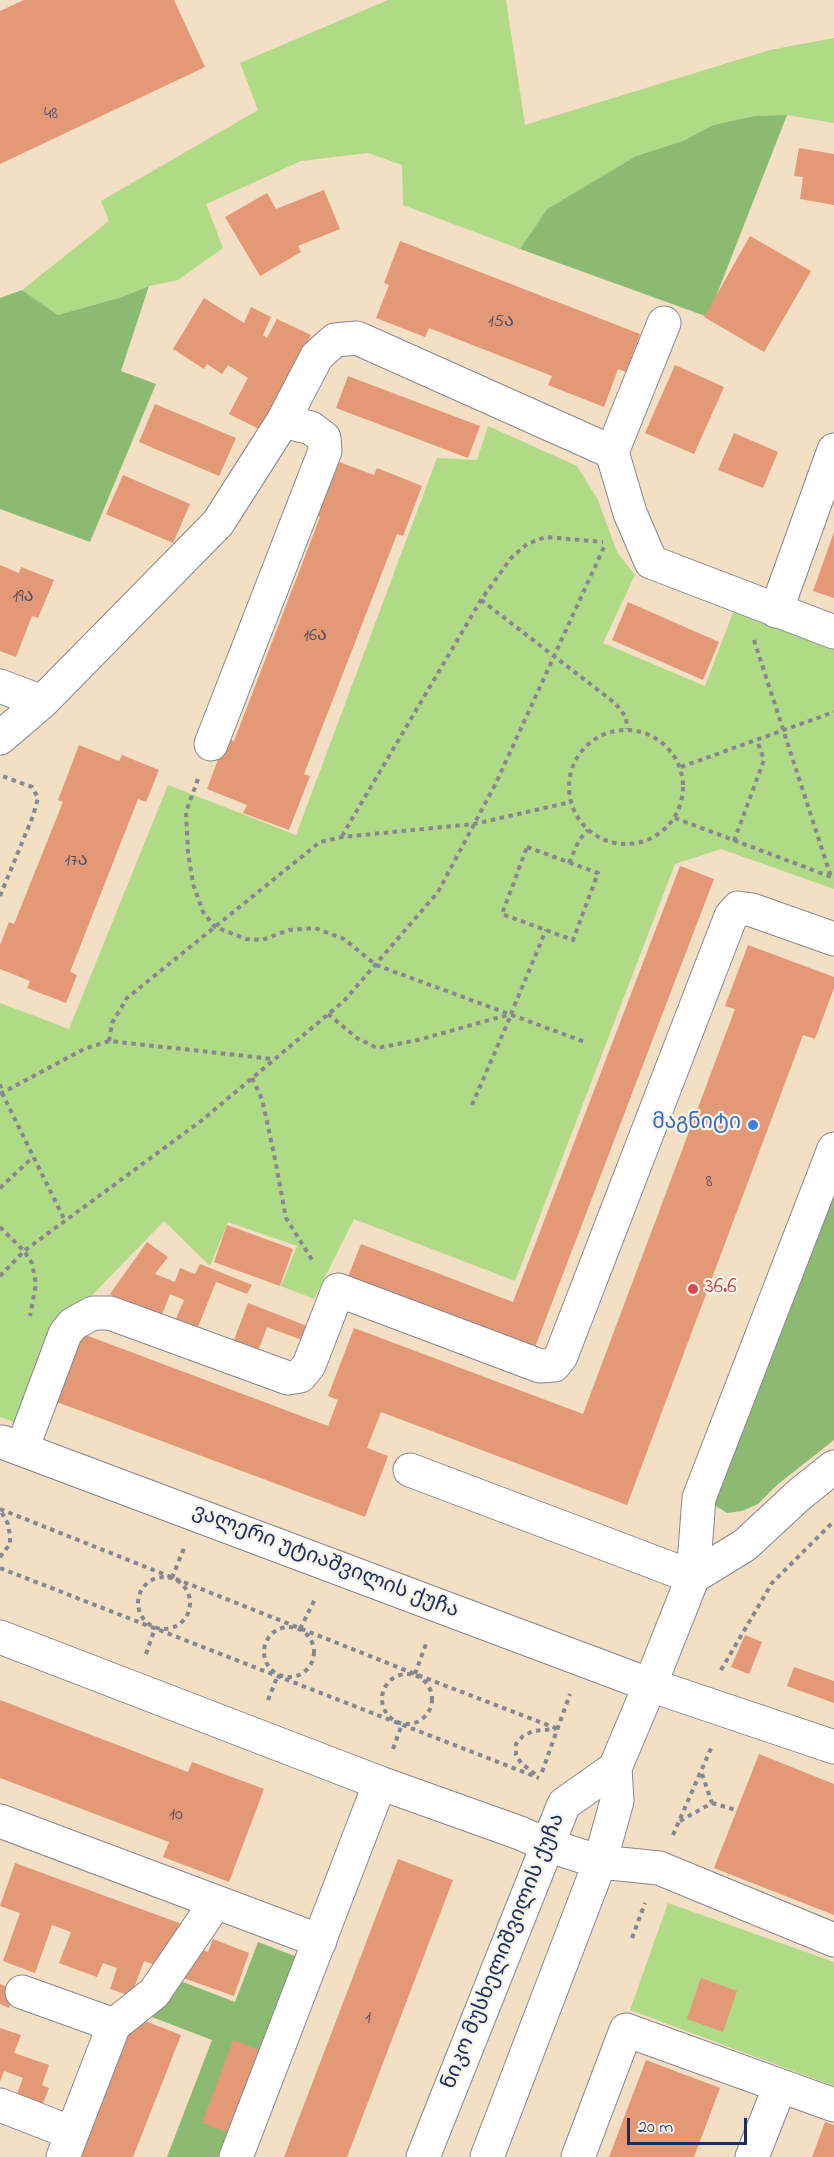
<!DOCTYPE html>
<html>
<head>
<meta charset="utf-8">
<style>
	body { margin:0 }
	#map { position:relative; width:834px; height:2157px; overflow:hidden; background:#f2dfc4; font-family:"Indie Flower",sans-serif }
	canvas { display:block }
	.scale { position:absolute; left:627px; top:2118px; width:120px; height:27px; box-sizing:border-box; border:3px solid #1b2f5e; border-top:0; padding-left:8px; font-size:18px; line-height:21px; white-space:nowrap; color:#1b2f5e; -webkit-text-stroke:4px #f7f3e8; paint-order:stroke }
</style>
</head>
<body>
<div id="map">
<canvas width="834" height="2157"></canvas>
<div class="scale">20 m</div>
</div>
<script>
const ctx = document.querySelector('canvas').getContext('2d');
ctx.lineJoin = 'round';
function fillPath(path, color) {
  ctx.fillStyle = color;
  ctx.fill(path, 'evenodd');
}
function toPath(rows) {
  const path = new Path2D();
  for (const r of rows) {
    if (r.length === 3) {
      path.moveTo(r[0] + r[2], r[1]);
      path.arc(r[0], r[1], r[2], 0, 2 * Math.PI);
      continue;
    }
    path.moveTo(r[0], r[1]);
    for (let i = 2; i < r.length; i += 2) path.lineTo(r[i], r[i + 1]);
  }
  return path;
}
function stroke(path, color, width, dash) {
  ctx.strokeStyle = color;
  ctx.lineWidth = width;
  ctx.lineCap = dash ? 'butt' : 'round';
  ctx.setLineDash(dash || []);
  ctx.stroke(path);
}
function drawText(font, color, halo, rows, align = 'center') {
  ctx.font = font + ' "Indie Flower","Noto Sans Georgian",sans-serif';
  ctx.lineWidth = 4.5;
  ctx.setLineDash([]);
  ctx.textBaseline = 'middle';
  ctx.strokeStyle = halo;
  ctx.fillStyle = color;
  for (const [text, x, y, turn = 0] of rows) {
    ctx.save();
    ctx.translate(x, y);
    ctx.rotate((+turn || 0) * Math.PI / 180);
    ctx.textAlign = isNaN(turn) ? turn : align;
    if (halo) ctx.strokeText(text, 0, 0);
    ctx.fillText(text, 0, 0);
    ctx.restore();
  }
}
fillPath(toPath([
	[388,0,506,0,525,125,770,50,834,38,834,123,787,115,754,116,713,125,683,141,636,156,547,209,520,249,403,205,402,165,368,153,301,161,206,204,223,248,178,280,149,286,122,297,58,315,22,290,109,221,101,201,258,110,240,63],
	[488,426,577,466,598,500,617,552,635,575,603,643,705,686,734,610,834,645,834,889,721,849,675,864,515,1281,354,1219,314,1299,281,1286,297,1246,228,1222,210,1266,164,1221,42,1347,20,1424,0,1417,0,1003,69,1029,168,785,296,835,437,458,477,460],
	[668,1903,834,1962,834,2086,630,2010]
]), '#b0da86');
fillPath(toPath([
	[787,115,708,317,520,249,547,209,636,156,683,141,713,125,754,116],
	[149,286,121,371,156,384,90,542,0,509,0,298,22,290,58,315,122,297],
	[834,1184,834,1440,777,1485,758,1504,742,1511,727,1513,716,1506,716,1489],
	[258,1942,297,1957,220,2157,167,2157,212,2040,136,2011,152,1970,235,2002]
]), '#8cba73');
fillPath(toPath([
	[24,0,174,0,205,67,0,164,0,11],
	[799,148,834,154,834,205,800,199,803,177,794,176],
	[324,190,340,229,298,246,301,252,260,276,225,217,267,193,276,209],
	[750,236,811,271,764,352,704,317],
	[400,241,640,334,626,372,618,369,604,407,548,385,552,376,429,328,425,337,376,318,389,285,384,283],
	[204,298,244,323,251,307,271,317,263,335,267,338,277,319,311,335,263,431,229,414,248,378,228,365,222,374,207,364,204,369,173,349],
	[675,365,724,387,694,454,645,433],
	[348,376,480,426,468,458,336,408],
	[155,404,236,438,219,476,139,442],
	[734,433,778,452,763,488,718,470],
	[334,460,374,475,377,468,422,486,403,536,397,534,304,774,310,776,289,830,243,813,247,805,207,789,226,738,234,741,320,517,313,514],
	[123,475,190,504,173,543,106,514],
	[834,532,834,598,813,591],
	[0,565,19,573,21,567,54,580,38,618,32,616,16,657,0,651],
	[628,602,719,642,703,680,612,640],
	[79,745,119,761,122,755,159,770,146,802,138,799,70,972,77,975,66,1003,27,988,30,981,0,969,0,945,9,922,14,924,63,802,58,800],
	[680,866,714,879,532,1355,345,1284,361,1244,513,1302],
	[748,945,834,977,834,988,815,1039,803,1035,627,1505,381,1412,367,1448,388,1456,365,1517,57,1402,83,1334,328,1426,338,1400,328,1396,354,1328,583,1414,735,1009,725,1006],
	[227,1225,293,1249,280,1286,214,1262],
	[147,1242,168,1257,155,1274,175,1282,180,1268,195,1274,200,1264,252,1285,247,1294,216,1282,196,1332,174,1323,184,1300,170,1294,160,1320,130,1308,110,1294],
	[248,1303,307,1326,302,1340,267,1327,257,1354,232,1345],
	[745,1635,762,1642,749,1674,731,1667],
	[794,1667,834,1681,834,1703,787,1686],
	[0,1700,188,1772,192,1762,264,1789,229,1882,163,1857,169,1842,0,1778],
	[759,1754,834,1784,834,1915,714,1868],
	[398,1859,453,1880,347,2157,284,2157],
	[15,1863,182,1924,166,1969,144,1961,131,1996,110,1989,117,1968,103,1963,97,1977,59,1963,71,1932,52,1925,35,1973,3,1961,20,1913,0,1906],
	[213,1939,249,1953,234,1996,183,1978,194,1947,208,1952],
	[701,1978,737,1991,723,2032,687,2019],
	[0,1984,15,1990,9,2008,0,2004],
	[135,2017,181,2035,133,2157,80,2157],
	[0,2028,21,2035,14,2053,49,2065,42,2085,49,2088,42,2106,16,2097,23,2078,4,2071,0,2082],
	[233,2040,269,2054,238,2136,202,2123],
	[646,2060,720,2088,694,2157,609,2157],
	[825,2122,834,2125,834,2157,812,2157]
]), '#e39876');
const minor = toPath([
	[612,452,664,323],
	[776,611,834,450],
	[0,686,42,702],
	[0,738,42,702,218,523,283,421,317,356,335,340,357,338,612,452,630,513,651,562,834,632],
	[211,744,325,451,324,438,311,428,283,421],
	[2,1442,650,1685,834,1747],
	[22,1449,65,1334,73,1324,93,1313,110,1313,288,1378,300,1376,309,1365,338,1290,540,1366,554,1365,561,1356,731,916,738,908,752,910,834,939],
	[410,1470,693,1577,699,1498,834,1149],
	[0,1637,380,1783,520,1833,547,1845,600,1862,659,1868,834,1940],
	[0,1821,320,1941],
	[22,1992,114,2025],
	[0,2105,72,2133],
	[63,2157,114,2025,154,1993,216,1902],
	[236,2157,380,1783],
	[423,2157,564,1804,615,1768,650,1685,693,1577,745,1545,800,1494,834,1467],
	[487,2157,600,1862,617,1801,615,1768],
	[578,2157,626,2030,834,2105],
	[752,2157,780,2086]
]);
stroke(minor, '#868791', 35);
stroke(toPath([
	[481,600,615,703,626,717,627,729],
	[754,640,831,877],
	[626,787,57],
	[681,767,834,712],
	[198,779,186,812,188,852,193,884,203,912,215,927,246,939,262,940,289,930,315,928,344,939,376,965,585,1042],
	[675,818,834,878],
	[342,836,481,600,511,558,527,544,546,537,603,542],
	[734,841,764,760,757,740],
	[527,847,598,873,573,940,502,914,527,847],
	[569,863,579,840,588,830],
	[0,896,33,816,38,798,32,787,2,776],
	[328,1014,357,1038,377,1048,418,1040,511,1014,546,930],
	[109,1041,112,1023,127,998,320,842,342,837,474,824,571,802],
	[252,1078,262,1099,275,1159,286,1218,314,1263],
	[0,1084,2,1093,65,1221],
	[0,1094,84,1049,109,1041,273,1059],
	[472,1105,511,1015],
	[0,1188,33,1157],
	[0,1227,24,1251,32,1263,36,1284,30,1316],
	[0,1276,24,1251,201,1121,344,1001,438,892,496,783,604,547],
	[0,1509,415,1674,558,1729],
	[0,1557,10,1544,10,1536,8,1524,0,1509],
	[0,1568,539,1778],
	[164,1603,26],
	[172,1578,184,1548],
	[289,1652,25],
	[300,1629,316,1597],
	[146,1654,155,1628],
	[721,1670,772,1583,834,1521],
	[407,1699,25],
	[415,1674,427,1641],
	[268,1700,278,1675],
	[393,1749,402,1724],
	[542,1772,570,1694],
	[535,1774,521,1763,516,1755,516,1744,523,1736,533,1731,555,1729],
	[712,1803,736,1810],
	[680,1821,712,1803,701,1771],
	[673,1835,712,1746],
	[632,1938,645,1903]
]), '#868791', 4, [4.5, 4.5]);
stroke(minor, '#fff', 33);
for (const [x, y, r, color] of [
	[753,1125,6,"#3f7fe0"],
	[693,1289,6,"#e0444e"]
]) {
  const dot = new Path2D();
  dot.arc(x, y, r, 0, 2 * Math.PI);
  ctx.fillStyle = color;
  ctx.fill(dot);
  stroke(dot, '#f7f3e8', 2);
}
drawText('18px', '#4d4964', null, [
	["48",51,115],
	["15ა",501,323],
	["19ა",23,598],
	["16ა",315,637],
	["17ა",76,862],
	["8",709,1183],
	["10",176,1816],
	["1",368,2019]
]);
drawText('21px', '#366cbe', '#f7f3e8', [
	["მაგნიტი",741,1125]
], 'right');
drawText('21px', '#be3a42', '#f7f3e8', [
	["36.6",705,1289]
], 'left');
drawText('21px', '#1b2f5e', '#f7f3e8', [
	["ვალერი უტიაშვილის ქუჩა",325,1563,21],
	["ნიკო მუსხელიშვილის ქუჩა",505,1952,-68]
]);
</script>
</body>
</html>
